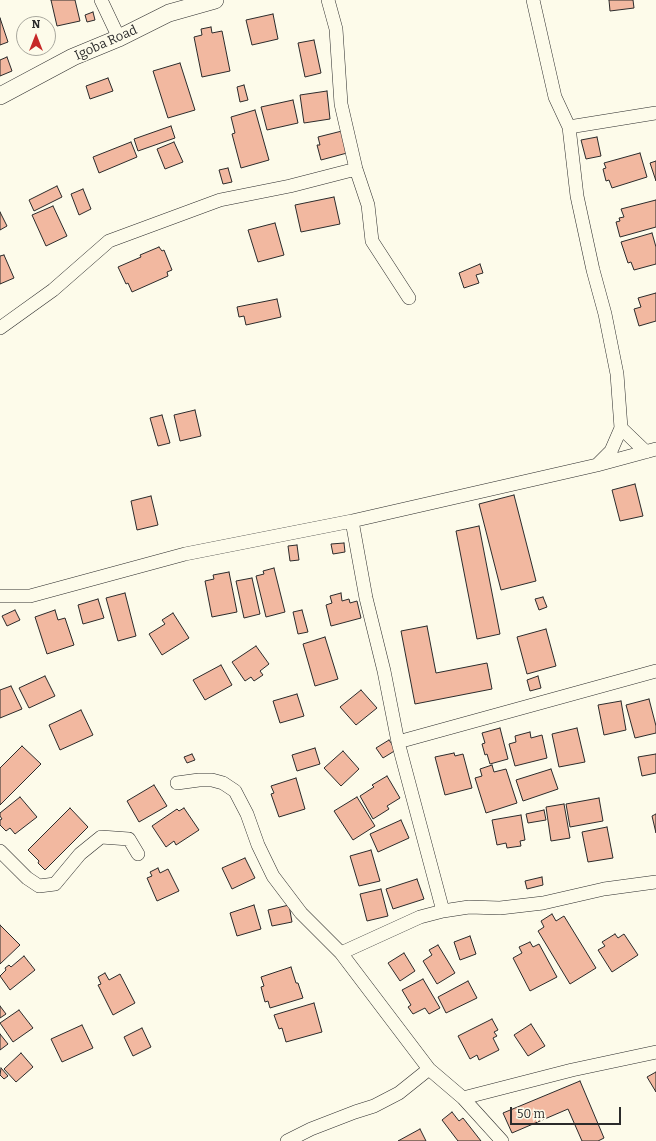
<!DOCTYPE html>
<html>
<head>
<meta charset="utf-8">
<style>
	body { margin:0 }
	#map { position:relative; width:656px; height:1141px; overflow:hidden; background:#fdfbea; font-family:Bitter,serif }
	canvas { display:block }
	.north { position:absolute; left:16px; top:16px; width:40px; height:40px; box-sizing:border-box; background:#fdfbea; border:1px solid #a9a89e; border-radius:50%; rotate:0deg; font-size:11px; font-weight:700; line-height:16px; text-align:center; color:#2b2b2b }
	.north::after { content:''; display:block; margin:auto; width:14px; height:18px; background:#c62828; clip-path:polygon(50% 0,100% 100%,50% 72%,0 100%) }
	.scale { position:absolute; left:510px; top:1107px; width:111px; height:18px; box-sizing:border-box; border:2px solid #2b2b2b; border-top:0; padding-left:5px; font-size:12px; line-height:14px; white-space:nowrap; color:#2b2b2b; -webkit-text-stroke:3px #fdfbea; paint-order:stroke }
</style>
</head>
<body>
<div id="map">
<canvas width="656" height="1141"></canvas>
<div class="north">N</div>
<div class="scale">50 m</div>
</div>
<script>
const ctx = document.querySelector('canvas').getContext('2d');
ctx.lineJoin = 'round';
function fillPath(path, color) {
  ctx.fillStyle = color;
  ctx.fill(path, 'evenodd');
}
function toPath(rows) {
  const path = new Path2D();
  for (const r of rows) {
    path.moveTo(r[0], r[1]);
    for (let i = 2; i < r.length; i += 2) path.lineTo(r[i], r[i + 1]);
  }
  return path;
}
function stroke(path, color, width, dash) {
  ctx.strokeStyle = color;
  ctx.lineWidth = width;
  ctx.lineCap = dash ? 'butt' : 'round';
  ctx.setLineDash(dash || []);
  ctx.stroke(path);
}
function drawText(font, color, halo, rows, align = 'center') {
  ctx.font = font + ' Bitter,serif';
  ctx.lineWidth = 3;
  ctx.setLineDash([]);
  ctx.textBaseline = 'middle';
  ctx.strokeStyle = halo;
  ctx.fillStyle = color;
  for (const [text, x, y, turn = 0] of rows) {
    ctx.save();
    ctx.translate(x, y);
    ctx.rotate((+turn || 0) * Math.PI / 180);
    ctx.textAlign = isNaN(turn) ? turn : align;
    if (halo) ctx.strokeText(text, 0, 0);
    ctx.fillText(text, 0, 0);
    ctx.restore();
  }
}
const building = toPath([
	[51,0,75,0,80,21,57,26,51,0],
	[609,0,633,0,634,8,610,11,609,0],
	[93,12,95,20,87,22,85,15,93,12],
	[273,14,278,39,252,45,246,20,273,14],
	[0,18,8,42,0,45,0,18],
	[211,27,212,33,222,31,230,71,202,77,194,37,202,35,201,29,211,27],
	[314,40,321,73,305,77,298,43,314,40],
	[7,57,12,71,0,76,0,60,7,57],
	[180,63,195,110,168,118,153,71,180,63],
	[108,78,113,91,90,99,86,86,108,78],
	[244,85,248,100,240,102,237,87,244,85],
	[327,91,330,119,304,123,300,95,327,91],
	[293,100,298,123,267,130,261,107,293,100],
	[255,110,269,160,241,168,232,134,235,133,231,117,255,110],
	[171,126,175,138,138,151,134,139,171,126],
	[342,131,347,153,321,160,317,145,320,145,318,137,342,131],
	[597,137,601,156,586,159,581,140,597,137],
	[131,142,137,157,99,173,93,157,131,142],
	[174,142,183,162,165,169,157,149,174,142],
	[640,153,647,177,612,188,609,180,606,181,603,169,606,168,604,163,640,153],
	[656,161,656,181,650,163,656,161],
	[228,168,232,182,223,184,219,170,228,168],
	[57,186,62,197,34,211,29,200,57,186],
	[83,189,91,209,79,215,71,194,83,189],
	[334,197,340,224,301,232,295,205,334,197],
	[656,200,656,227,620,237,616,222,620,221,619,218,624,217,621,209,656,200],
	[53,206,67,236,46,246,32,215,53,206],
	[0,212,7,226,0,230,0,212],
	[275,223,284,255,258,262,248,230,275,223],
	[652,233,656,247,656,264,634,270,631,262,628,263,621,242,652,233],
	[159,247,162,251,164,250,172,270,167,272,168,276,132,292,128,283,126,284,118,267,141,257,140,255,159,247],
	[4,255,14,278,0,284,0,256,4,255],
	[480,264,483,273,476,275,479,283,464,288,459,273,480,264],
	[656,293,656,321,639,326,634,309,641,307,638,298,656,293],
	[277,299,281,317,246,325,244,316,239,317,237,307,277,299],
	[195,410,201,436,180,441,174,415,195,410],
	[162,415,170,443,158,446,150,418,162,415],
	[635,484,643,516,620,521,612,490,635,484],
	[514,495,536,581,501,590,479,504,514,495],
	[151,496,158,525,137,530,131,501,151,496],
	[479,526,500,634,477,639,456,531,479,526],
	[344,543,345,552,333,554,331,544,344,543],
	[297,545,299,560,290,561,288,546,297,545],
	[274,568,285,612,266,617,256,576,264,574,263,571,274,568],
	[229,572,237,612,212,617,205,581,214,579,213,575,229,572],
	[252,578,260,614,244,618,236,581,252,578],
	[125,593,136,636,118,641,106,598,125,593],
	[341,593,342,601,349,599,350,603,357,601,361,618,331,626,326,605,332,603,330,596,341,593],
	[543,597,547,607,539,610,535,599,543,597],
	[98,599,104,618,83,624,78,605,98,599],
	[15,610,20,620,7,626,2,616,15,610],
	[55,610,58,620,65,618,74,645,47,654,35,617,55,610],
	[302,610,308,632,298,634,293,612,302,610],
	[173,613,189,638,162,655,149,634,165,624,162,620,173,613],
	[427,626,436,673,487,663,492,689,415,704,401,631,427,626],
	[546,629,556,666,527,674,517,637,546,629],
	[325,637,338,679,315,686,303,644,325,637],
	[256,646,269,664,260,671,263,675,254,681,251,677,245,681,232,662,256,646],
	[221,665,232,685,205,700,193,680,221,665],
	[45,676,55,696,29,708,19,688,45,676],
	[538,676,541,688,530,691,527,680,538,676],
	[11,686,22,709,0,718,0,690,11,686],
	[361,690,377,708,356,725,340,707,361,690],
	[297,694,304,716,280,723,273,701,297,694],
	[649,699,656,726,656,733,635,738,626,705,649,699],
	[621,701,626,730,604,735,598,705,621,701],
	[81,710,93,735,60,750,49,725,81,710],
	[500,728,508,759,490,764,487,754,485,755,482,744,485,743,482,733,500,728],
	[577,728,585,762,559,767,552,734,577,728],
	[530,732,531,738,542,735,547,758,515,766,509,744,516,742,515,736,530,732],
	[389,740,396,750,383,758,376,748,389,740],
	[22,746,41,764,0,805,0,768,22,746],
	[315,748,320,764,297,771,292,755,315,748],
	[343,751,359,769,341,786,324,768,343,751],
	[454,753,455,756,463,754,472,788,445,795,435,757,454,753],
	[192,754,195,760,187,763,184,757,192,754],
	[656,754,656,773,642,776,638,757,656,754],
	[492,765,494,772,506,769,517,803,486,813,475,778,482,776,480,769,492,765],
	[551,769,558,789,523,801,516,780,551,769],
	[387,776,400,798,387,806,389,809,373,819,360,796,374,787,372,785,387,776],
	[296,778,305,809,279,817,271,794,274,793,271,786,296,778],
	[154,785,167,806,139,822,127,801,154,785],
	[20,797,37,817,15,834,10,828,6,831,0,825,0,820,2,819,0,816,0,813,20,797],
	[357,797,375,826,353,840,334,811,357,797],
	[599,798,603,821,570,827,566,804,599,798],
	[564,804,570,838,551,841,546,807,564,804],
	[70,808,88,827,45,870,38,863,39,861,28,850,70,808],
	[184,808,199,830,176,845,174,841,166,847,152,826,177,809,179,811,184,808],
	[544,810,546,820,528,823,526,814,544,810],
	[656,814,656,833,652,816,656,814],
	[521,815,525,840,520,841,521,846,507,848,506,843,497,845,492,820,521,815],
	[401,820,409,838,378,852,370,834,401,820],
	[607,827,613,858,588,862,582,832,607,827],
	[371,850,380,881,359,886,350,856,371,850],
	[245,858,255,878,232,889,222,868,245,858],
	[158,868,160,873,168,869,179,891,157,901,147,878,152,876,150,872,158,868],
	[542,877,543,885,527,889,525,881,542,877],
	[417,879,424,899,393,909,386,889,417,879],
	[381,889,388,916,367,921,360,894,381,889],
	[254,905,261,929,237,936,230,913,254,905],
	[289,905,292,922,272,926,268,910,289,905],
	[552,914,556,921,564,916,596,968,570,984,538,931,544,927,541,921,552,914],
	[0,925,20,945,0,964,0,925],
	[615,934,618,938,624,934,638,955,612,972,598,950,605,946,602,942,615,934],
	[470,936,476,954,460,960,454,942,470,936],
	[530,942,533,947,539,944,557,977,530,991,513,958,522,953,519,947,530,942],
	[438,945,455,973,437,984,423,961,432,955,429,950,438,945],
	[404,953,415,971,400,981,388,963,404,953],
	[24,956,35,970,10,990,0,976,6,970,5,968,9,965,11,967,24,956],
	[291,967,296,983,298,983,303,998,270,1008,268,1001,265,1002,261,987,264,986,261,977,291,967],
	[105,973,109,980,120,974,135,1003,113,1015,98,985,101,984,98,977,105,973],
	[423,979,440,1008,429,1014,425,1008,413,1014,408,1007,411,1005,402,990,423,979],
	[468,981,477,998,446,1013,438,997,468,981],
	[314,1003,322,1032,286,1042,282,1028,279,1029,274,1015,314,1003],
	[0,1006,6,1014,0,1018,0,1006],
	[19,1010,33,1028,13,1042,0,1023,19,1010],
	[492,1019,498,1030,494,1032,497,1036,493,1038,499,1050,479,1060,477,1055,470,1059,458,1036,492,1019],
	[531,1024,545,1046,528,1056,514,1035,531,1024],
	[82,1025,93,1048,62,1062,51,1039,82,1025],
	[142,1028,151,1047,133,1056,124,1037,142,1028],
	[0,1034,8,1044,0,1050,0,1034],
	[21,1053,33,1067,16,1082,4,1069,21,1053],
	[1,1068,8,1076,4,1079,0,1075,1,1068],
	[656,1072,656,1092,647,1077,656,1072],
	[580,1081,604,1138,598,1141,582,1141,568,1109,512,1133,503,1113,580,1081],
	[452,1112,459,1121,463,1118,481,1141,458,1141,442,1120,452,1112],
	[420,1129,426,1141,398,1141,420,1129]
]);
fillPath(building, '#f2b8a0');
stroke(building, '#2b2b2b', 1);
const minor = toPath([
	[101,0,119,38],
	[328,0,336,29,341,104,356,169,368,205,372,241,409,298],
	[533,0,555,97,569,127,577,196,593,270,605,314,617,374,621,428,611,451,598,464],
	[569,127,656,113],
	[0,328,53,290,109,241,220,200,290,186,356,169],
	[621,428,646,452],
	[352,521,366,598,384,671,398,742,443,911],
	[0,596,30,596,185,554,352,521,597,465,656,449],
	[398,742,656,671],
	[177,783,199,780,212,780,223,783,235,791,247,814,258,845,273,876,301,913,341,953,429,1069,463,1098,502,1141],
	[0,851,27,878,39,886,55,884,80,854,101,837,129,839,138,854],
	[341,953,420,917,443,911,469,907,500,908,543,903,604,889,656,882],
	[463,1098,572,1070,656,1052],
	[287,1141,311,1129,355,1112,374,1106,399,1093,429,1069]
]);
const tertiary = toPath([
	[0,96,73,57,119,38,169,13,215,0]
]);
stroke(minor, '#2b2b2b', 14);
stroke(tertiary, '#2b2b2b', 18);
stroke(minor, '#fdfbea', 13);
stroke(tertiary, '#fdfbea', 17);
drawText('13px', '#2b2b2b', '#fdfbea', [
	["Igoba Road",106,43,-24]
]);
</script>
</body>
</html>
